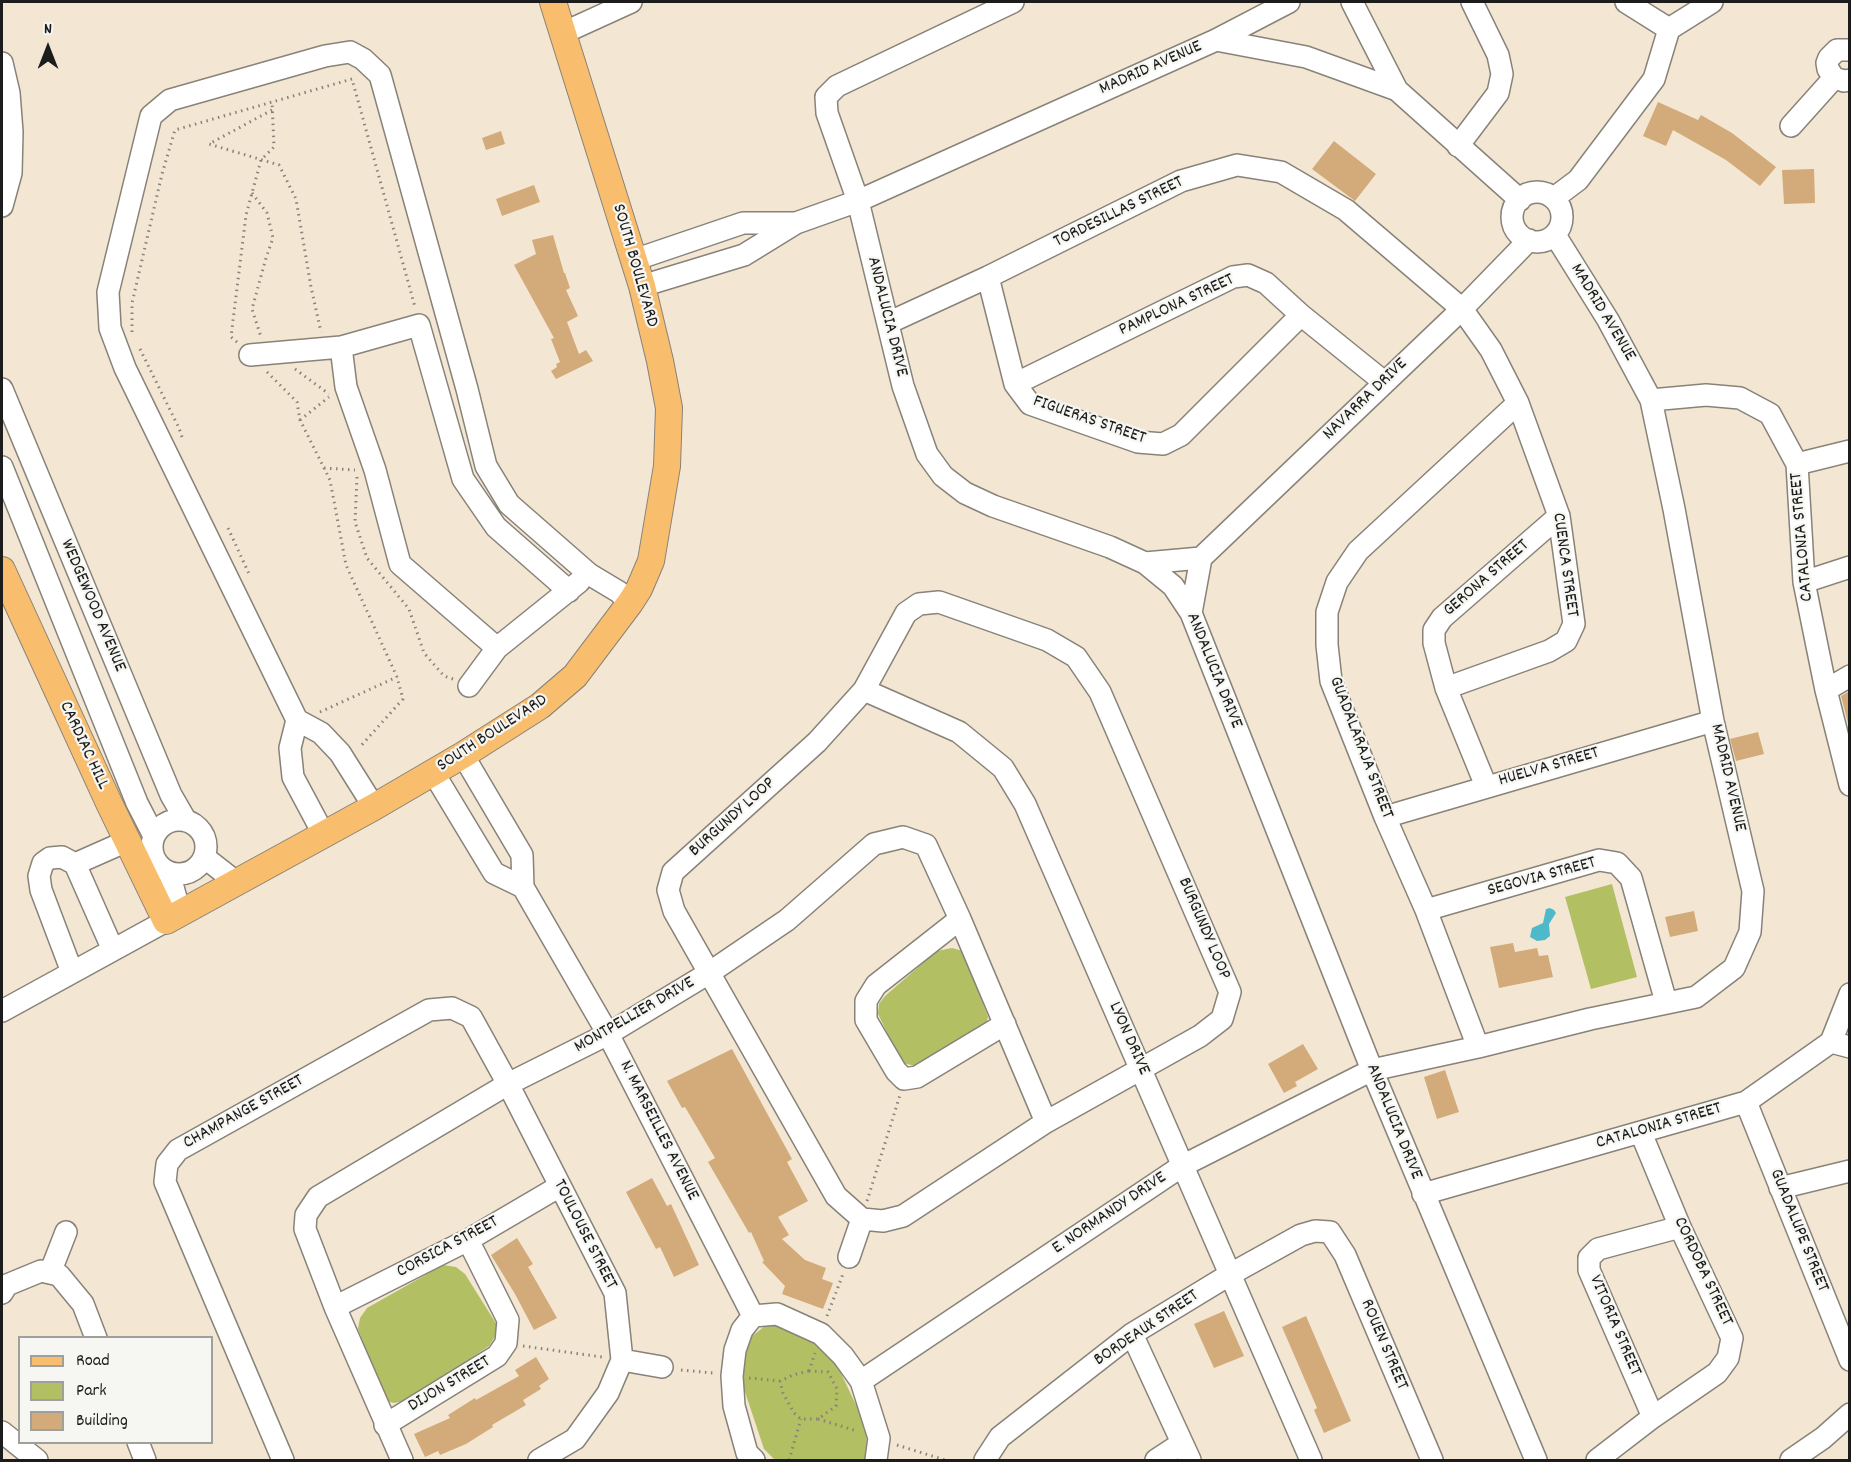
<!DOCTYPE html>
<html>
<head>
<meta charset="utf-8">
<style>
	body { margin:0 }
	#map { position:relative; width:1851px; height:1462px; overflow:hidden; background:#f3e7d4; font-family:Dekko,sans-serif }
	canvas { display:block }
	.frame { position:absolute; inset:0; border:3px solid #1c1c1c; pointer-events:none }
	.legend { position:absolute; left:18px; top:1336px; width:195px; height:108px; box-sizing:border-box; background:#f6f6f2; border:2px solid #9f9f9c; margin:0; padding:8px 10px; list-style:none; font-size:18px; color:#1c1c1c }
	.legend li { display:flex; align-items:center; gap:12px; height:30px }
	.legend b { width:30px; border:2px solid #9f9f9c }
	.north { position:absolute; left:18px; top:18px; width:60px; height:60px; -webkit-text-stroke:4px #f6f6f2; paint-order:stroke; rotate:0deg; font-size:16px; font-weight:700; line-height:24px; text-align:center; color:#1c1c1c }
	.north::after { content:''; display:block; margin:auto; width:21px; height:27px; background:#1c1c1c; clip-path:polygon(50% 0,100% 100%,50% 72%,0 100%) }
</style>
</head>
<body>
<div id="map">
<canvas width="1851" height="1462"></canvas>
<div class="frame"></div>
<ul class="legend">
<li><b style="height:8px;background:#f9be6d"></b>Road</li>
<li><b style="height:16px;background:#b2bf62"></b>Park</li>
<li><b style="height:16px;background:#d3aa79"></b>Building</li>
</ul>
<div class="north">N</div>
</div>
<script>
const ctx = document.querySelector('canvas').getContext('2d');
ctx.lineJoin = 'round';
function fillPath(path, color) {
  ctx.fillStyle = color;
  ctx.fill(path, 'evenodd');
}
function toPath(rows) {
  const path = new Path2D();
  for (const r of rows) {
    if (r.length === 3) {
      path.moveTo(r[0] + r[2], r[1]);
      path.arc(r[0], r[1], r[2], 0, 2 * Math.PI);
      continue;
    }
    path.moveTo(r[0], r[1]);
    for (let i = 2; i < r.length; i += 2) path.lineTo(r[i], r[i + 1]);
  }
  return path;
}
function stroke(path, color, width, dash) {
  ctx.strokeStyle = color;
  ctx.lineWidth = width;
  ctx.lineCap = dash ? 'butt' : 'round';
  ctx.setLineDash(dash || []);
  ctx.stroke(path);
}
function drawText(font, color, halo, rows, align = 'center') {
  ctx.font = font + ' Dekko,sans-serif';
  ctx.lineWidth = 4.5;
  ctx.setLineDash([]);
  ctx.textBaseline = 'middle';
  ctx.strokeStyle = halo;
  ctx.fillStyle = color;
  for (const [text, x, y, turn = 0] of rows) {
    ctx.save();
    ctx.translate(x, y);
    ctx.rotate((+turn || 0) * Math.PI / 180);
    ctx.textAlign = isNaN(turn) ? turn : align;
    if (halo) ctx.strokeText(text, 0, 0);
    ctx.fillText(text, 0, 0);
    ctx.restore();
  }
}
fillPath(toPath([
	[1612,884,1637,977,1591,989,1565,897],
	[952,948,963,951,988,1017,986,1025,916,1066,902,1063,878,1014,879,1004,885,996,937,951],
	[443,1265,456,1267,465,1274,497,1325,496,1335,489,1346,409,1400,394,1403,386,1401,358,1329,360,1318,367,1308],
	[785,1324,810,1337,837,1365,867,1428,866,1460,775,1460,764,1449,744,1389,743,1367,750,1338,766,1325]
]), '#b2bf62');
fillPath(toPath([
	[1550,908,1554,910,1556,913,1549,924,1550,936,1545,940,1537,941,1530,937,1532,928,1543,923,1546,909]
]), '#4fb9cc');
fillPath(toPath([
	[1658,102,1698,120,1701,115,1732,133,1776,167,1760,186,1726,160,1673,130,1666,146,1643,136],
	[501,131,505,144,486,150,482,138],
	[1334,141,1376,174,1355,201,1312,169],
	[1814,169,1815,203,1784,204,1782,170],
	[534,185,540,202,502,216,496,199],
	[553,235,564,273,565,273,570,288,566,290,578,316,567,322,579,354,586,350,593,361,556,379,551,371,557,367,556,364,560,362,551,339,554,338,514,265,536,254,532,240],
	[1850,691,1850,731,1841,696],
	[1758,732,1764,754,1736,761,1730,739],
	[1694,911,1698,931,1670,937,1665,917],
	[1513,943,1515,952,1537,948,1539,956,1548,955,1553,977,1499,988,1490,947],
	[1303,1044,1318,1069,1295,1082,1297,1086,1284,1093,1268,1064],
	[732,1049,792,1159,787,1162,808,1201,778,1217,789,1235,782,1239,805,1260,826,1268,822,1279,833,1283,823,1309,782,1294,785,1286,762,1262,764,1261,751,1232,749,1233,708,1162,715,1158,685,1107,682,1108,667,1081],
	[1445,1070,1459,1112,1437,1119,1424,1077],
	[652,1178,667,1206,671,1204,699,1265,674,1277,660,1247,656,1249,626,1192],
	[517,1238,533,1264,528,1267,557,1318,534,1330,515,1294,491,1255],
	[1224,1311,1244,1356,1214,1368,1194,1324],
	[1306,1316,1351,1421,1324,1433,1314,1410,1317,1408,1282,1327],
	[536,1357,549,1379,539,1386,541,1389,523,1400,526,1405,492,1425,493,1427,466,1444,440,1455,438,1451,425,1457,414,1434,450,1418,448,1415,475,1398,476,1400,519,1376,515,1370]
]), '#d3aa79');
const minor = toPath([
	[1013,2,837,86,826,97,827,113,858,201,903,386,927,454,943,476,965,493,993,506,1110,547,1145,563,1173,586,1191,613,1372,1070,1536,1460],
	[1352,2,1397,90],
	[1626,2,1669,29],
	[563,33,631,2],
	[1216,40,1289,2],
	[1850,50,1837,50,1829,58,1827,63,1828,69,1834,78,1844,81,1850,80],
	[2,63,9,93,12,132,11,173,2,206],
	[1791,126,1834,78],
	[1458,146,1498,93,1502,74,1498,55,1472,2],
	[1537,217,25],
	[1554,198,1578,180,1654,79,1669,29,1712,2],
	[634,260,743,223,796,223],
	[988,277,1015,384,1030,404,1138,442,1163,444,1181,435,1301,315],
	[642,286,744,255,796,223,858,201,1216,40,1306,57,1397,90,1520,200],
	[888,323,988,277,1181,181,1237,165,1281,172,1346,210,1462,309,1491,350,1518,403,1559,516,1574,624,1566,641,1549,651,1446,688],
	[341,347,346,387,375,470,400,564,497,648],
	[250,355,341,347,419,325,463,479,496,527,569,591],
	[1015,384,1233,277,1248,275,1266,283,1301,315,1384,382],
	[2,389,171,795,186,821],
	[1651,400,1706,395,1740,398,1770,414,1797,464,1804,582,1826,690,1850,785],
	[1797,464,1850,451],
	[2,467,137,803,154,836],
	[1201,558,1462,309,1529,240],
	[1145,563,1201,558],
	[1804,582,1850,567],
	[939,602,1047,640,1076,657,1100,692,1230,992,1222,1019,1200,1036,1046,1122,903,1216,883,1221,862,1219,836,1196,674,911,668,890,673,872,817,742,864,690,906,613,919,604,939,602],
	[1191,613,1201,558],
	[469,686,497,648,579,582],
	[864,690,959,732,1003,768,1025,804,1311,1460],
	[1826,690,1850,676],
	[297,720,321,733,340,753,374,807],
	[463,755,522,855,523,887,608,1034,753,1316],
	[433,772,494,873,523,887],
	[1486,786,1446,688,1434,643,1434,630,1442,618,1559,516],
	[1385,817,1713,721],
	[179,847,27],
	[324,835,293,777,290,748,297,720,125,368,110,328,108,292,151,116,170,100,325,56,350,52,363,59,380,75,467,389,486,466,509,504,589,574,619,592,630,603],
	[204,857,236,882],
	[75,864,127,841],
	[169,872,180,913],
	[1426,910,1599,860,1617,863,1631,878,1666,1002],
	[960,919,876,985,866,1001,866,1020,896,1071,904,1079,917,1077,1005,1024],
	[72,972,41,890,39,876,43,863,50,858,62,857,75,864,113,950],
	[2,1011,166,921],
	[1831,1042,1850,1047],
	[1478,1047,1426,910,1385,817,1331,681,1327,645,1327,612,1337,582,1358,551,1518,403],
	[1746,1102,1850,1360],
	[1780,1188,1850,1171],
	[1423,1194,1746,1102,1831,1042,1850,994],
	[849,1257,862,1219],
	[50,1273,66,1232],
	[2,1293,7,1285,41,1271,59,1275,83,1304,96,1338],
	[335,1307,468,1240,560,1186],
	[1132,1334,1190,1460],
	[622,1360,662,1367],
	[861,1381,1182,1166,1372,1070,1478,1047,1590,1019,1696,997,1734,968,1750,932,1753,891,1713,721,1674,509,1651,400,1608,320,1555,235],
	[1653,1417,1589,1270,1589,1258,1598,1249,1680,1227],
	[385,1425,497,1356,506,1343,508,1320,468,1240],
	[2,1432,37,1460],
	[138,1442,145,1460],
	[283,1460,165,1182,167,1164,178,1150,429,1010,452,1008,471,1017,508,1084,615,1293,622,1360,608,1393,575,1439,539,1460],
	[402,1460,335,1307,305,1229,306,1215,318,1197,508,1084,608,1034,709,973,787,920,874,844,903,837,926,845,960,919,1046,1122],
	[754,1460,747,1453,734,1406,732,1376,735,1350,742,1330,753,1316,777,1314,821,1334,843,1356,861,1381,879,1438,876,1460],
	[985,1460,1000,1437,1132,1334,1229,1275,1301,1235,1315,1231,1330,1232,1345,1255,1432,1460],
	[1156,1460,1182,1443],
	[1597,1460,1653,1417,1717,1373,1728,1358,1732,1338,1680,1227,1641,1133],
	[1791,1460,1823,1438,1850,1414]
]);
const major = toPath([
	[2,570,109,803,166,921,374,807,463,755,540,706,575,676,630,603,639,589,651,561,667,466,669,408,660,361,642,286,553,2]
]);
stroke(minor, '#888278', 24);
stroke(major, '#888278', 28);
stroke(toPath([
	[272,110,209,144,279,165,296,199,311,287,321,332],
	[252,193,267,213,273,238,266,258,252,309,261,337],
	[132,332,132,303,162,174,175,130,352,79,415,307],
	[237,342,231,337,246,215,261,160,274,147,272,101],
	[140,349,179,428,183,440],
	[295,369,329,394],
	[267,372,297,402,300,420,330,480,346,565,397,677,403,699,359,748],
	[300,420,329,397],
	[324,468,355,470],
	[357,477,355,522,367,558,409,609,424,653,444,676,453,679],
	[228,528,250,576],
	[320,712,397,677],
	[867,1201,900,1095],
	[827,1316,843,1274],
	[523,1346,602,1357],
	[681,1370,713,1373],
	[809,1371,828,1372,837,1389,836,1406,818,1419,801,1419,794,1413,783,1393,780,1381,793,1375,809,1371],
	[809,1371,815,1353],
	[749,1378,780,1381],
	[818,1419,857,1431],
	[897,1445,945,1460],
	[789,1460,801,1419]
]), '#888278', 3, [1.5, 4.5]);
stroke(minor, '#fff', 21);
stroke(major, '#f9be6d', 26);
drawText('18px', '#1c1c1c', '#f6f6f2', [
	["MADRID AVENUE",1151,69,-24],
	["TORDESILLAS STREET",1119,213,-26],
	["SOUTH BOULEVARD",634,266,74],
	["PAMPLONA STREET",1177,306,-25],
	["MADRID AVENUE",1602,313,59],
	["ANDALUCIA DRIVE",886,317,76],
	["NAVARRA DRIVE",1366,400,-44],
	["FIGUERAS STREET",1089,421,19],
	["CATALONIA STREET",1803,537,-95],
	["CUENCA STREET",1564,565,82],
	["GERONA STREET",1487,579,-41],
	["WEDGEWOOD AVENUE",92,606,67],
	["ANDALUCIA DRIVE",1213,671,68],
	["SOUTH BOULEVARD",493,734,-33],
	["CARDIAC HILL",83,746,65],
	["GUADALARAJA STREET",1360,748,69],
	["HUELVA STREET",1549,768,-16],
	["MADRID AVENUE",1727,778,77],
	["BURGUNDY LOOP",733,818,-42],
	["SEGOVIA STREET",1542,878,-15],
	["BURGUNDY LOOP",1203,929,67],
	["MONTPELLIER DRIVE",635,1016,-30],
	["LYON DRIVE",1128,1039,66],
	["CHAMPANGE STREET",244,1113,-29],
	["ANDALUCIA DRIVE",1393,1122,68],
	["CATALONIA STREET",1659,1127,-16],
	["N. MARSEILLES AVENUE",658,1131,63],
	["E. NORMANDY DRIVE",1110,1214,-34],
	["GUADALUPE STREET",1798,1231,68],
	["TOULOUSE STREET",584,1235,63],
	["CORSICA STREET",448,1248,-28],
	["CORDOBA STREET",1702,1272,65],
	["VITORIA STREET",1614,1326,67],
	["BORDEAUX STREET",1147,1329,-34],
	["ROUEN STREET",1383,1345,67],
	["DIJON STREET",450,1385,-31]
]);
</script>
</body>
</html>
